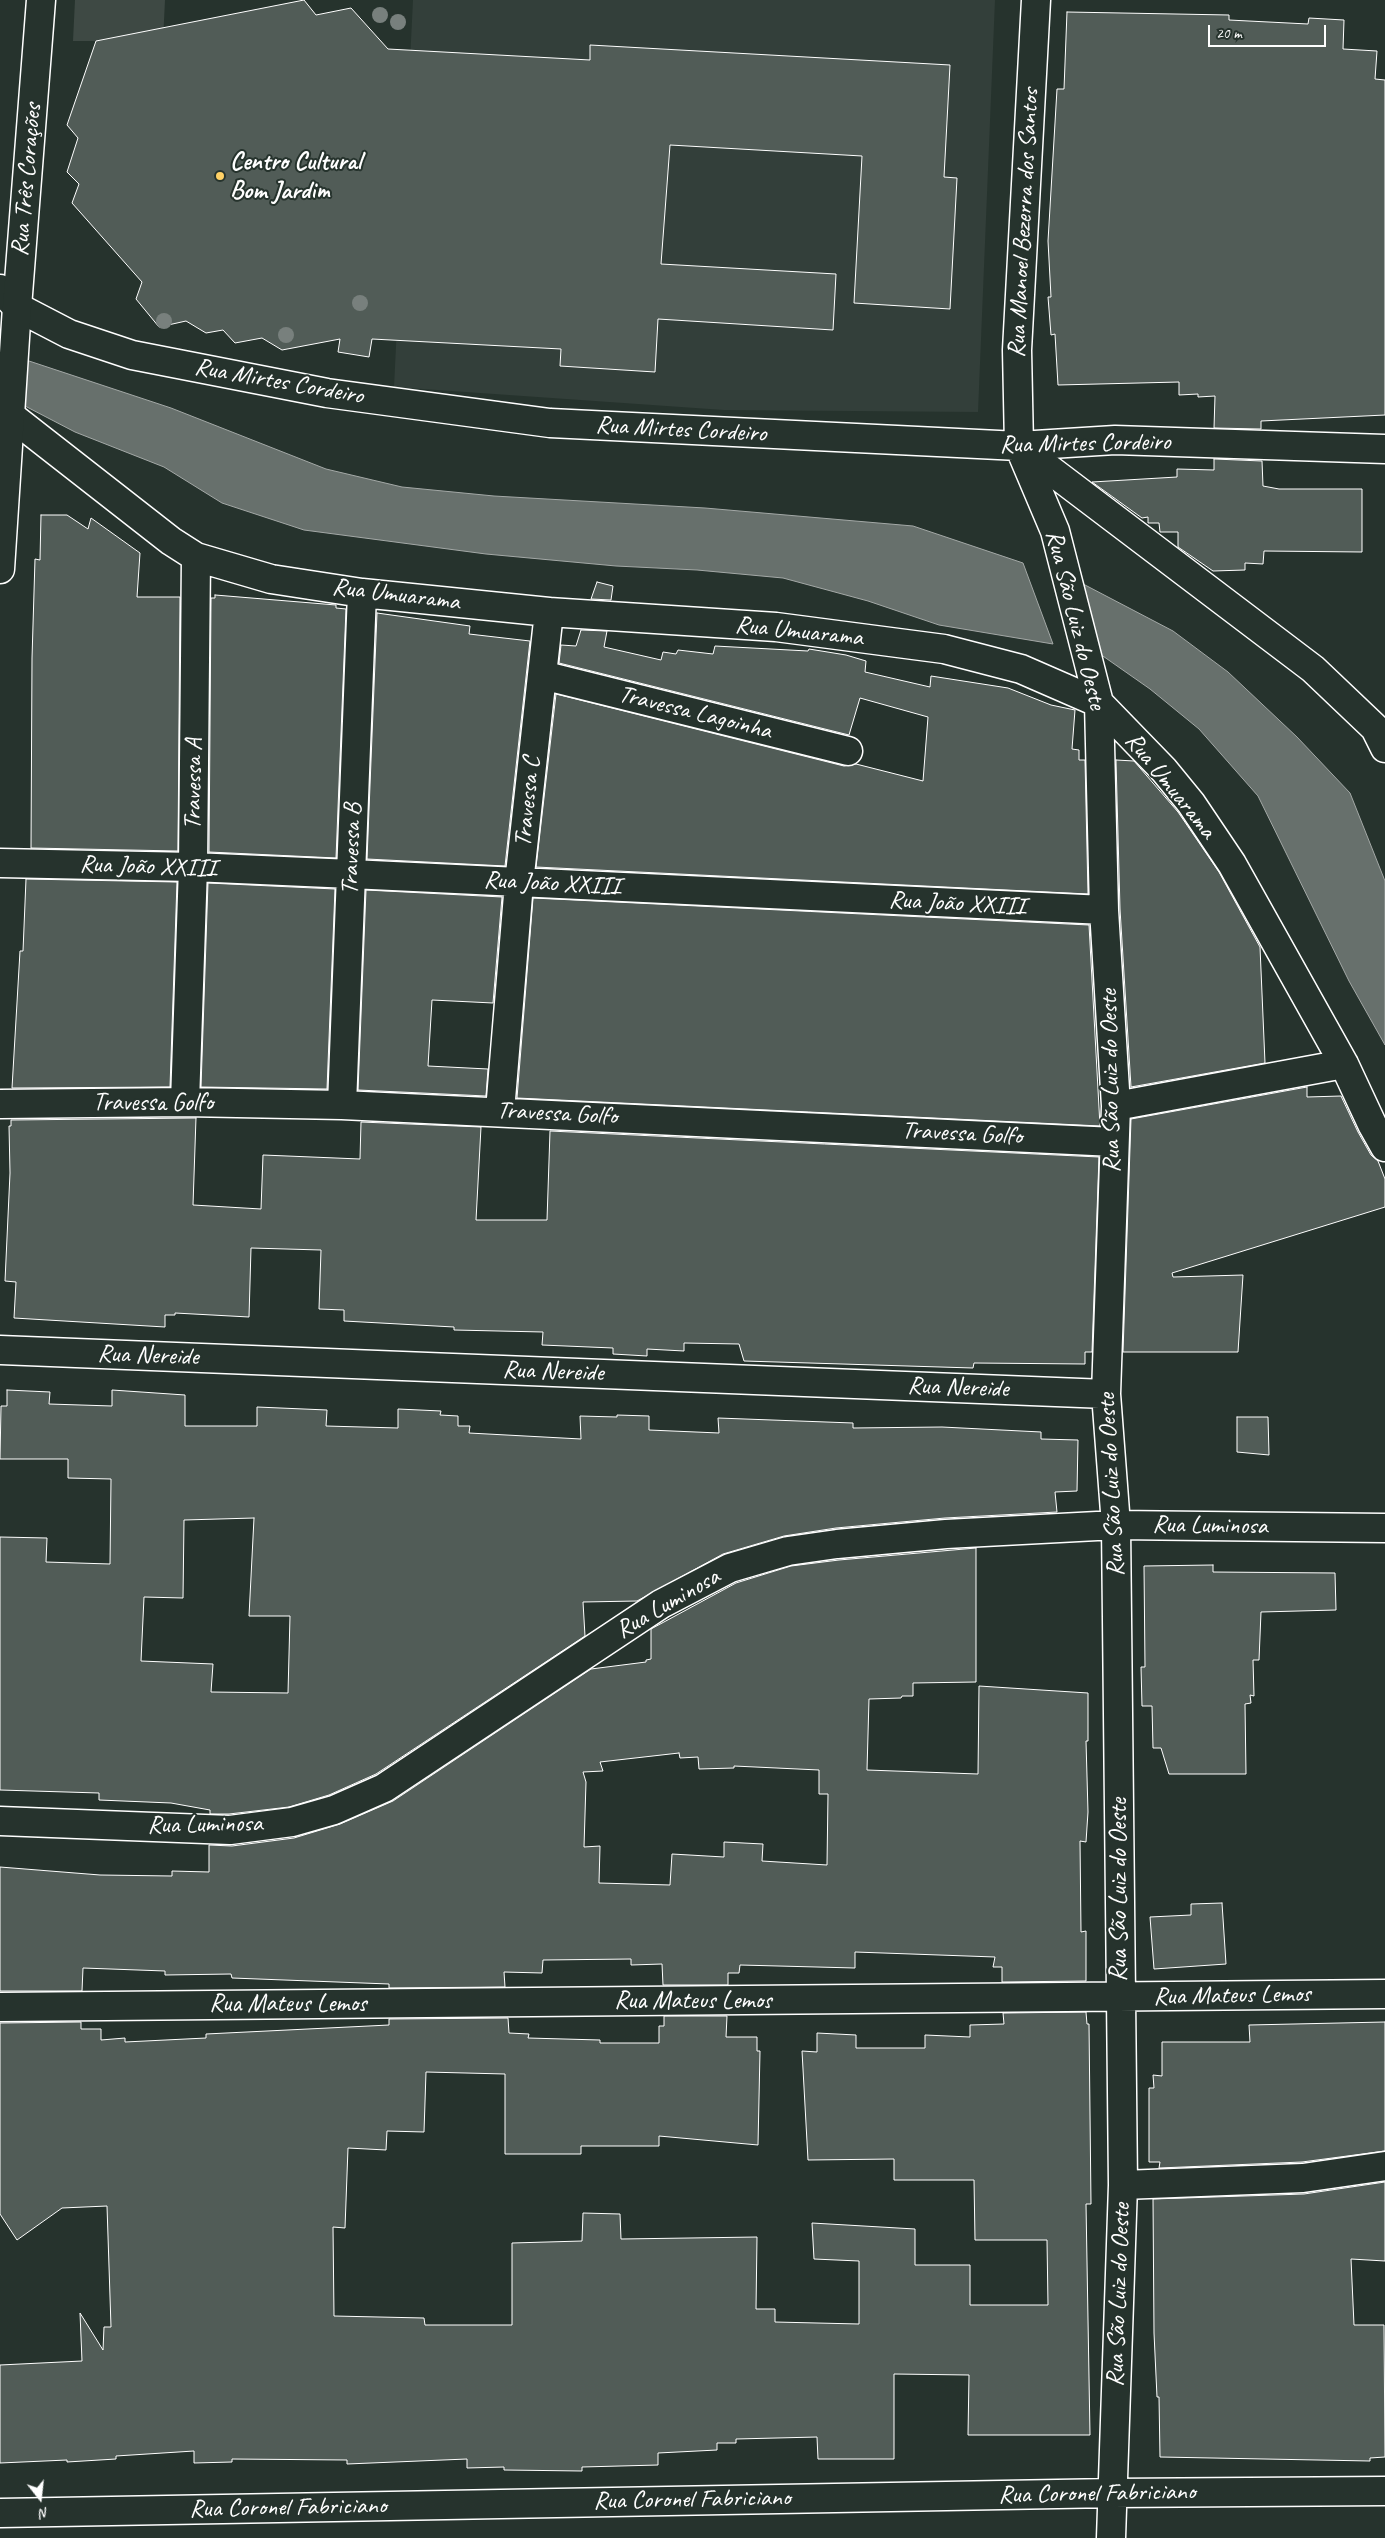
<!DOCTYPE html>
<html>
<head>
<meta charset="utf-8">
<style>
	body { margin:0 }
	#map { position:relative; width:1385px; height:2538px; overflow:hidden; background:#26332d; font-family:Caveat,sans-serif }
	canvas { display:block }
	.north { position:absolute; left:15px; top:2473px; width:50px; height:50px; -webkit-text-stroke:4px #26332d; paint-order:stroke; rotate:164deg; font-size:14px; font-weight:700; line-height:20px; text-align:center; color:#fff }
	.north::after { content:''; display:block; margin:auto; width:18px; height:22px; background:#fff; clip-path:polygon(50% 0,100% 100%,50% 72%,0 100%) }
	.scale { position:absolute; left:1208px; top:25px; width:118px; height:22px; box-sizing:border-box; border:2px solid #fff; border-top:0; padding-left:6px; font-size:15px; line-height:18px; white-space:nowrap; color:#fff; -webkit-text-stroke:4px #26332d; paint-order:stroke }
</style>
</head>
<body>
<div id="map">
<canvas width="1385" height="2538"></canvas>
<div class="north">N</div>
<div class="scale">20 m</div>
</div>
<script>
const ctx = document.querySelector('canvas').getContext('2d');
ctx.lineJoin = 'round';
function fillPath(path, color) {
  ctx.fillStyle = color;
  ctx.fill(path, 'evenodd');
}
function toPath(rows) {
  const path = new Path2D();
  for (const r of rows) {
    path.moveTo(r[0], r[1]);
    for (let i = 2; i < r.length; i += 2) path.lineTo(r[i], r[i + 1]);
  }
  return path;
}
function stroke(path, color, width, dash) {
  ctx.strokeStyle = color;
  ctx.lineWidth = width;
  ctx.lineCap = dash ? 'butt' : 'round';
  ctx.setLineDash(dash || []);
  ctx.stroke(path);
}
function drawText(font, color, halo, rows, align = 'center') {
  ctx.font = font + ' Caveat,sans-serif';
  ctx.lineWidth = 4;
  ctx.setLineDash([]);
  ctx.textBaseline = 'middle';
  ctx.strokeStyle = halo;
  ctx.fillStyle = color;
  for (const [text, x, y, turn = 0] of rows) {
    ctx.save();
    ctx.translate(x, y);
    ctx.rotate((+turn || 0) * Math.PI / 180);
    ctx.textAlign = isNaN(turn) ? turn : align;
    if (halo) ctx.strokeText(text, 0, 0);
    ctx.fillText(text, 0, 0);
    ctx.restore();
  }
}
fillPath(toPath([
	[413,0,995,0,978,412,724,410,394,387]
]), '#333f3a');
fillPath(toPath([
	[75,0,165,0,163,41,73,41]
]), '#3e4944');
const water = toPath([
	[23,359,171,408,326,469,402,487,494,496,705,508,913,526,1023,563,1053,644,939,625,868,601,783,578,697,570,616,566,486,554,304,530,222,503,164,467,75,432,25,406,23,359],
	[1064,574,1173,631,1228,672,1297,737,1350,793,1385,881,1385,1045,1349,981,1258,796,1199,729,1150,689,1090,647,1064,574]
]);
fillPath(water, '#67706c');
stroke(water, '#a4a9a7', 1);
const building = toPath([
	[304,0,316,15,351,8,388,49,590,60,590,45,950,65,944,177,957,178,950,309,854,303,862,156,670,145,661,264,836,274,833,330,658,319,655,372,560,366,561,349,372,339,369,357,338,352,340,339,282,350,262,338,235,343,223,330,206,333,186,321,159,327,136,299,142,282,72,203,79,184,67,172,78,138,67,125,96,41,304,0],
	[1067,12,1229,15,1229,20,1308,24,1309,18,1344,20,1343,49,1377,51,1375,79,1385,80,1385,415,1261,421,1261,429,1214,428,1215,396,1198,397,1198,394,1179,395,1179,382,1058,385,1055,334,1051,335,1048,297,1051,297,1048,241,1057,89,1064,89,1067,12],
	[1214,459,1262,461,1263,486,1279,489,1362,489,1362,552,1264,551,1263,564,1245,563,1245,570,1213,571,1178,547,1178,532,1160,532,1159,523,1148,523,1148,517,1142,518,1092,482,1177,477,1177,469,1214,470,1214,459],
	[41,515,67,515,88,529,91,518,140,553,137,597,180,597,178,851,31,848,32,658,35,559,40,560,41,515],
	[597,582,613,586,611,600,591,599,597,582],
	[215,595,336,605,336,608,346,609,336,858,209,852,211,598,215,598,215,595],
	[377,613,470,626,469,634,530,641,505,866,367,859,377,613],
	[581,630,607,631,604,647,661,660,663,652,676,654,678,650,713,654,715,646,808,651,809,649,846,655,866,661,865,672,930,687,931,676,1008,688,1051,705,1075,710,1072,749,1079,750,1079,760,1085,760,1088,894,536,867,556,694,844,766,856,764,923,781,928,717,860,698,849,735,559,663,561,645,576,646,581,630],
	[1116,760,1134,761,1178,812,1219,872,1260,947,1265,1063,1131,1087,1120,909,1116,760],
	[26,879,177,882,170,1087,12,1088,20,951,23,951,26,879],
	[208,883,335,889,327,1089,201,1087,208,883],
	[366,890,502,897,493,1003,432,1000,428,1066,488,1069,486,1096,358,1090,366,890],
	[533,898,1089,925,1100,1126,517,1098,533,898],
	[1307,1087,1307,1097,1341,1096,1358,1132,1371,1155,1378,1161,1385,1179,1385,1207,1172,1273,1173,1277,1243,1275,1238,1352,1123,1352,1131,1119,1307,1087],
	[196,1118,193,1205,261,1209,263,1155,360,1159,361,1122,481,1127,476,1220,547,1220,550,1131,1099,1157,1092,1352,1085,1352,1085,1364,974,1363,973,1368,744,1361,739,1344,684,1343,684,1351,647,1349,647,1356,613,1354,613,1348,542,1345,543,1332,454,1330,454,1327,344,1321,344,1310,319,1309,321,1250,251,1248,249,1317,175,1313,175,1315,165,1315,165,1327,14,1318,16,1282,5,1281,10,1173,9,1126,11,1126,11,1120,196,1118],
	[7,1390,50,1392,49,1404,112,1406,112,1390,185,1395,185,1426,257,1426,257,1407,327,1410,326,1426,398,1428,398,1409,441,1411,440,1415,458,1416,458,1426,470,1426,469,1433,581,1439,580,1416,617,1417,617,1415,649,1416,649,1430,719,1433,718,1418,853,1423,853,1428,942,1427,1041,1432,1041,1439,1078,1440,1077,1491,1055,1492,1057,1512,945,1518,836,1528,784,1536,723,1554,637,1601,583,1602,585,1636,376,1774,329,1795,289,1807,229,1814,210,1814,210,1810,171,1803,99,1800,99,1793,0,1790,0,1537,47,1538,46,1562,110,1564,111,1479,68,1478,68,1459,0,1459,1,1406,7,1406,7,1390],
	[254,1518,249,1616,290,1616,288,1693,211,1692,213,1664,141,1661,144,1597,183,1598,184,1520,254,1518],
	[1237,1417,1268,1417,1269,1455,1237,1452,1237,1417],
	[976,1548,976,1682,913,1683,913,1696,902,1696,901,1698,869,1699,867,1770,978,1774,979,1686,1088,1693,1088,1741,1086,1741,1088,1812,1086,1842,1080,1841,1081,1932,1086,1931,1086,1981,1002,1982,1002,1967,993,1967,995,1957,855,1952,855,1968,740,1965,739,1973,728,1973,728,1985,663,1985,662,1964,631,1965,631,1959,543,1960,542,1973,504,1972,505,1987,389,1988,389,1984,232,1978,231,1974,165,1975,165,1971,83,1968,82,1991,0,1991,0,1867,100,1875,172,1876,172,1871,209,1872,209,1845,232,1846,294,1838,340,1824,393,1801,591,1669,646,1662,646,1660,651,1659,651,1629,736,1583,791,1566,839,1560,976,1548],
	[679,1753,680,1758,698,1757,699,1769,734,1768,734,1766,819,1770,819,1794,828,1794,827,1865,762,1861,763,1844,724,1842,724,1857,672,1854,670,1885,599,1883,600,1846,584,1847,586,1782,583,1772,603,1771,600,1762,679,1753],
	[1213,1565,1213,1572,1335,1573,1336,1610,1261,1612,1259,1660,1253,1660,1254,1696,1250,1695,1251,1703,1245,1704,1246,1774,1169,1774,1161,1748,1153,1748,1152,1706,1142,1706,1141,1667,1145,1667,1144,1566,1213,1565],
	[1222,1903,1226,1964,1154,1969,1150,1917,1191,1915,1191,1904,1222,1903],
	[1086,2012,1087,2024,1089,2024,1091,2204,1086,2204,1090,2435,968,2435,969,2375,894,2374,894,2459,818,2459,817,2437,736,2439,736,2443,717,2443,717,2450,658,2453,658,2465,582,2467,582,2471,504,2470,504,2467,467,2468,467,2459,347,2464,347,2460,232,2459,232,2462,194,2463,194,2451,116,2456,116,2459,67,2462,67,2460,0,2463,0,2365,82,2361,80,2313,103,2350,104,2327,111,2327,107,2206,62,2208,17,2240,0,2214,0,2023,81,2022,81,2029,101,2029,101,2040,125,2038,125,2042,206,2038,206,2034,389,2025,389,2019,508,2018,509,2033,529,2034,528,2038,600,2040,600,2043,659,2043,659,2026,664,2026,664,2016,727,2016,726,2037,757,2037,757,2051,760,2051,758,2145,659,2136,659,2146,581,2146,581,2154,505,2154,505,2074,426,2072,424,2132,387,2131,386,2150,348,2148,345,2228,333,2227,334,2316,424,2318,425,2325,512,2325,512,2243,582,2241,583,2213,620,2214,621,2239,757,2237,756,2309,775,2309,775,2322,859,2324,859,2261,814,2259,812,2223,915,2229,915,2265,970,2265,970,2305,1048,2305,1047,2240,975,2240,974,2180,894,2180,894,2159,808,2160,802,2051,817,2052,817,2033,856,2035,856,2048,925,2048,925,2035,970,2037,970,2025,1004,2024,1003,2013,1086,2012],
	[1385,2022,1385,2151,1302,2162,1159,2168,1160,2162,1149,2162,1149,2088,1154,2088,1153,2075,1162,2076,1162,2042,1250,2042,1249,2025,1385,2022],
	[1385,2182,1385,2261,1351,2259,1354,2325,1384,2325,1385,2457,1370,2458,1370,2461,1160,2457,1159,2397,1157,2397,1154,2333,1153,2199,1304,2194,1385,2182]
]);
fillPath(building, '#515c57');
stroke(building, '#fff', 1);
const minor = toPath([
	[1036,0,1017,350,1019,446,1055,531,1099,703,1104,910,1116,1106,1106,1394,1116,1525,1123,2185,1111,2538],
	[0,289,17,307,69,334,132,355,327,393,550,423,1019,446,1115,440,1385,449],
	[0,416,11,416,171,541,196,557,271,579,362,593,549,612,776,627,944,649,1021,669,1099,703,1164,770,1191,803,1232,864,1344,1064,1372,1124,1385,1147],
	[1020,447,1313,669,1375,728,1385,748],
	[542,675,848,751],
	[0,863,193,867,351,874,1104,910],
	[185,1102,193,867,196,557],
	[0,1104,185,1102,342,1105,1114,1142],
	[342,1105,362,593],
	[1116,1106,1344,1064],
	[500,1111,519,883,549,612],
	[0,1350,1106,1394],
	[0,1821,230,1830,292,1822,334,1810,384,1788,661,1604,730,1568,788,1551,837,1544,946,1534,1116,1525,1385,1528],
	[0,2007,1385,1994],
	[1123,2185,1303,2178,1385,2166],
	[0,2513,1113,2493,1385,2491]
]);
const tertiary = toPath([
	[0,569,17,307,41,0]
]);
stroke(minor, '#fff', 31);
stroke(tertiary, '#fff', 31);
stroke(minor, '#26332d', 28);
stroke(tertiary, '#26332d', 28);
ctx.fillStyle = '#78807d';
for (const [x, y] of [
	[380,15],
	[398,22],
	[360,303],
	[164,321],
	[286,335]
]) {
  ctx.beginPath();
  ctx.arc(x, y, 8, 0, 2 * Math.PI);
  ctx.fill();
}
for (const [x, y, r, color] of [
	[220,176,5,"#ffd166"]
]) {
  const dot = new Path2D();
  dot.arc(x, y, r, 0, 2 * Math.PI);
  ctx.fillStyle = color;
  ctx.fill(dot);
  stroke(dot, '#26332d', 2);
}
drawText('bold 25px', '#fff', '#26332d', [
	["Centro Cultural",230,162],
	["Bom Jardim",230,191]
], 'left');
drawText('25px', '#fff', '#26332d', [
	["Rua Três Corações",27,180,-85],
	["Rua Manoel Bezerra dos Santos",1024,223,-87],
	["Rua Mirtes Cordeiro",279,382,10],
	["Rua Mirtes Cordeiro",681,430,3],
	["Rua Mirtes Cordeiro",1085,444,-1],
	["Rua Umuarama",396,595,7],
	["Rua São Luiz do Oeste",1075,620,76],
	["Rua Umuarama",799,632,6],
	["Travessa Lagoinha",695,713,14],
	["Travessa A",194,784,-89],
	["Rua Umuarama",1170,786,51],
	["Travessa C",528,802,-84],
	["Travessa B",352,849,-88],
	["Rua João XXIII",148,867,2],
	["Rua João XXIII",552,884,3],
	["Rua João XXIII",957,904,3],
	["Rua São Luiz do Oeste",1111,1081,-91],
	["Travessa Golfo",153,1103],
	["Travessa Golfo",557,1114,3],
	["Travessa Golfo",962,1134,3],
	["Rua Nereide",148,1356,2],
	["Rua Nereide",553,1372,2],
	["Rua Nereide",958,1388,2],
	["Rua São Luiz do Oeste",1112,1485,-93],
	["Rua Luminosa",1210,1526,1],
	["Rua Luminosa",668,1604,-30],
	["Rua Luminosa",205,1825,-1],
	["Rua São Luiz do Oeste",1119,1890,-90],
	["Rua Mateus Lemos",1232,1996,-1],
	["Rua Mateus Lemos",693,2001],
	["Rua Mateus Lemos",288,2004],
	["Rua São Luiz do Oeste",1119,2295,-88],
	["Rua Coronel Fabriciano",1097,2494,-1],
	["Rua Coronel Fabriciano",692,2500,-1],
	["Rua Coronel Fabriciano",288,2508,-1]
]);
</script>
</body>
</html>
